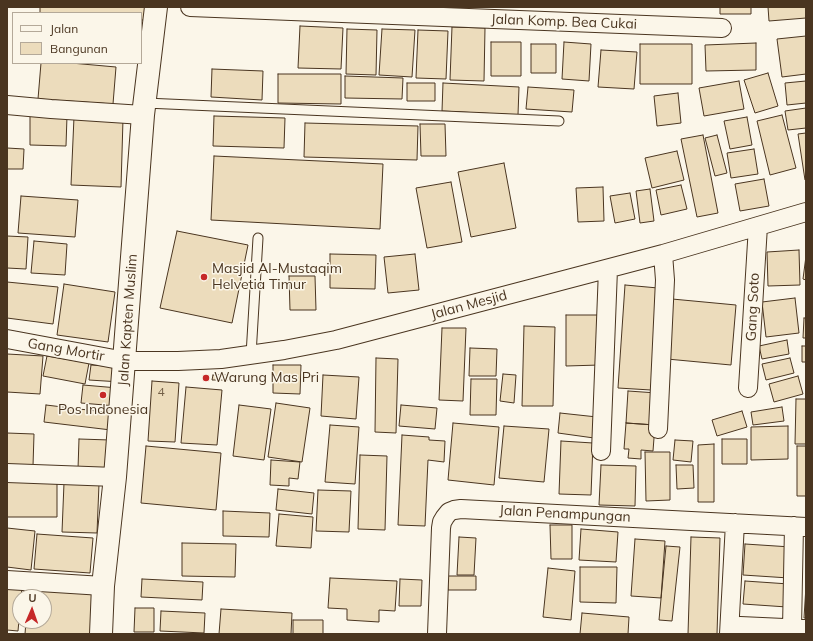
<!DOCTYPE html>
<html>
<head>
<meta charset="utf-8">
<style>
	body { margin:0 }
	#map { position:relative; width:813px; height:641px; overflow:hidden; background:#fbf6e9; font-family:Mulish,sans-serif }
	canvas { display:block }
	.frame { position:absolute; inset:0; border:8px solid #4a3520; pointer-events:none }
	.legend { position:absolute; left:12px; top:12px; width:130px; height:52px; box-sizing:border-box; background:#fbf6e9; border:1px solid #b4a999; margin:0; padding:5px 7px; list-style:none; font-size:12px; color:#4a3520 }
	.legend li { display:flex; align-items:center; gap:8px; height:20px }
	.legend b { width:20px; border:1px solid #b4a999 }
	.north { position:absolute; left:12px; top:589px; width:40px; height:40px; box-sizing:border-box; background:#fbf6e9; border:1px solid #b4a999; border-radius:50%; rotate:2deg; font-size:11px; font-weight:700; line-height:16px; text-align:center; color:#4a3520 }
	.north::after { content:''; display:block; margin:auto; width:14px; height:18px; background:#c62828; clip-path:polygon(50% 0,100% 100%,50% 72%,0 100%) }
</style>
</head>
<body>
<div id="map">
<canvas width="813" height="641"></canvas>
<div class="frame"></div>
<ul class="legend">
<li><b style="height:5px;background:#fbf6e9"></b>Jalan</li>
<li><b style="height:11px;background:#ecdcbc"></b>Bangunan</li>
</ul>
<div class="north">U</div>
</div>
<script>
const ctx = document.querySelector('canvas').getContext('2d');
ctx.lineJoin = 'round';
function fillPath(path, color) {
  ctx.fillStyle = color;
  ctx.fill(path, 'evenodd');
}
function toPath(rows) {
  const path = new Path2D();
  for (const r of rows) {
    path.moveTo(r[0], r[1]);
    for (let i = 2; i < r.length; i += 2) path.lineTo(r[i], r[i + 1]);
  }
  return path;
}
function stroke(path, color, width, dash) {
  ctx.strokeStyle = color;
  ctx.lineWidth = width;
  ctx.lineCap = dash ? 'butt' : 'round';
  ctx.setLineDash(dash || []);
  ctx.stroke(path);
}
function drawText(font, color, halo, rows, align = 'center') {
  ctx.font = font + ' Mulish,sans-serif';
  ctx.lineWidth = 3;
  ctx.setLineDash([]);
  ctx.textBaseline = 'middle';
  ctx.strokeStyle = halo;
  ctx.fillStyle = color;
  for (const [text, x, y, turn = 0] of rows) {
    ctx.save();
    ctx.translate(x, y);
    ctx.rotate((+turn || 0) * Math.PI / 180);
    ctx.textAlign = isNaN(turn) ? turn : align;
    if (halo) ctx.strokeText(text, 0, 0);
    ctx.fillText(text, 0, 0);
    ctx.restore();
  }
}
const building = toPath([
	[40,7,148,7,147,20,141,20,141,13,40,13,40,7],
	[720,7,751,7,751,14,720,14,720,7],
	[768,7,806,7,806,18,769,21,768,7],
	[300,26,343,28,341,69,298,68,300,26],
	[452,27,485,28,484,81,450,80,452,27],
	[347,29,377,30,376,75,346,74,347,29],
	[382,29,415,30,412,77,379,75,382,29],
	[418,30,448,31,446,79,416,78,418,30],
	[806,36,806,74,782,77,777,39,806,36],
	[491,42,521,42,521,76,491,76,491,42],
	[564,42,591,44,589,81,562,79,564,42],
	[756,43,756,70,706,71,705,45,756,43],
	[531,44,556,44,556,73,531,73,531,44],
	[640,44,692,44,692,84,640,84,640,44],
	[601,50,637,52,634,89,598,87,601,50],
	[41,63,71,63,116,67,113,104,38,99,41,63],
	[212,69,263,71,262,100,211,97,212,69],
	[768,73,778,106,755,113,744,80,768,73],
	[278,74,341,74,341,104,278,103,278,74],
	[345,76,403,78,402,99,345,98,345,76],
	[739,81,744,109,704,116,699,88,739,81],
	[806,81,806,103,787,105,785,83,806,81],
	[407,83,435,83,435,101,407,101,407,83],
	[443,83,519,87,518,115,442,111,443,83],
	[528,87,574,90,572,112,526,109,528,87],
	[678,93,681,123,657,126,654,96,678,93],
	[806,108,806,128,788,130,785,111,806,108],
	[30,115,67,116,66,146,30,145,30,115],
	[782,115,796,168,770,175,757,121,782,115],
	[214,116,285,118,284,148,213,146,214,116],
	[74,117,123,119,121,187,71,185,74,117],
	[747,117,752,145,730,149,724,121,747,117],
	[305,123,418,126,417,160,304,157,305,123],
	[420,124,445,124,446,156,421,156,420,124],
	[806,133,806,180,805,180,798,134,806,133],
	[703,135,718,213,697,217,681,139,703,135],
	[717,135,727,173,715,176,705,138,717,135],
	[7,148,24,149,23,169,7,169,7,148],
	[754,149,758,174,731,178,727,153,754,149],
	[677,151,684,180,652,188,645,158,677,151],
	[214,156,383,164,380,229,211,220,214,156],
	[504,163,516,228,471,237,458,172,504,163],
	[764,179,769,206,740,211,735,184,764,179],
	[451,182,462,242,427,248,416,188,451,182],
	[681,185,687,209,661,215,656,190,681,185],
	[603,187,604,221,578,222,576,188,603,187],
	[650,189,654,221,640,223,636,191,650,189],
	[630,193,635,219,615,223,610,196,630,193],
	[21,196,78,200,75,237,18,233,21,196],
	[177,231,248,245,232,323,160,308,177,231],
	[7,236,28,237,26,269,7,268,7,236],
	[34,241,67,244,65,275,31,273,34,241],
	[799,250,800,285,768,286,767,252,799,250],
	[330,254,376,255,375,289,330,288,330,254],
	[415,254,419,290,388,293,384,257,415,254],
	[806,256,806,280,803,279,806,256],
	[289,276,315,276,316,310,290,310,289,276],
	[7,282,58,287,53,324,7,318,7,282],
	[64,284,115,292,108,342,57,335,64,284],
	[625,285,658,288,651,390,618,388,625,285],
	[795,298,799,333,766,337,762,302,795,298],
	[672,299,736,305,731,365,667,359,672,299],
	[566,315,600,315,600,365,566,366,566,315],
	[804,318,806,318,806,338,803,338,804,318],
	[524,326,555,327,553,406,522,406,524,326],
	[442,328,466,328,463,401,439,400,442,328],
	[787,340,789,354,762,359,759,346,787,340],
	[802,346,806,346,806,362,802,362,802,346],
	[470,348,497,349,496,376,469,376,470,348],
	[7,354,43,356,40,394,7,392,7,354],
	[47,356,89,363,85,384,43,376,47,356],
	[376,358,398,359,396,433,375,432,376,358],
	[790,358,794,373,766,380,762,364,790,358],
	[91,365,123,367,121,382,89,380,91,365],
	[273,365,301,365,300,394,273,393,273,365],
	[503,374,516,375,514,403,500,401,503,374],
	[213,375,228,375,228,380,212,380,213,375],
	[323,375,359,377,356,419,321,416,323,375],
	[798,376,803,394,774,402,769,384,798,376],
	[471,379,497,379,496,415,470,415,471,379],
	[152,381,179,383,175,442,148,441,152,381],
	[83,385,118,388,116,406,81,403,83,385],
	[186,387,222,390,217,445,181,443,186,387],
	[628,391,657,393,655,425,626,423,628,391],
	[796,399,806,399,806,444,795,444,796,399],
	[276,403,310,408,302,462,268,457,276,403],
	[46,405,113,413,111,430,44,422,46,405],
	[239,405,271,409,264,460,233,456,239,405],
	[401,405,437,408,435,429,399,426,401,405],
	[782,407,784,421,753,425,751,412,782,407],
	[742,411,747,427,717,436,712,420,742,411],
	[560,413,597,417,594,438,558,433,560,413],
	[453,423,499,427,494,485,448,480,453,423],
	[626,423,655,425,653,451,641,450,641,459,628,458,629,449,624,449,626,423],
	[330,425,359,427,355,484,325,482,330,425],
	[504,426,549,429,544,482,499,478,504,426],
	[788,426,788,459,751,460,751,427,788,426],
	[7,433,34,434,33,466,7,465,7,433],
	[402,435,429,437,429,440,445,441,444,462,428,460,425,526,398,525,402,435],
	[79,439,110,440,109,470,78,469,79,439],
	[722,439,747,439,747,464,722,464,722,439],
	[675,440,693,441,691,462,673,460,675,440],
	[561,441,593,443,591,495,559,494,561,441],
	[714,444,714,502,698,502,698,445,714,444],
	[146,446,221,453,216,510,141,503,146,446],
	[797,446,806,446,806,496,797,496,797,446],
	[645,452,670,452,670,500,646,501,645,452],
	[360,455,387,456,385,530,358,529,360,455],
	[271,460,300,462,298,479,289,478,289,486,270,485,271,460],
	[601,465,636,466,635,506,599,505,601,465],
	[676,465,693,465,694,488,677,489,676,465],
	[7,479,57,479,57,517,7,517,7,479],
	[64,483,99,484,97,533,62,532,64,483],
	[278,489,314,493,312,514,276,510,278,489],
	[318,490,351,491,349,532,316,531,318,490],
	[223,511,270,513,269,537,223,536,223,511],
	[279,514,313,517,311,548,276,546,279,514],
	[550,525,572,525,572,559,551,559,550,525],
	[7,528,35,531,31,570,7,567,7,528],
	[581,529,618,532,616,562,579,560,581,529],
	[37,534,93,538,90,573,34,569,37,534],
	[459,537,476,538,474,575,457,575,459,537],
	[691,537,720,538,717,634,688,634,691,537],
	[635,539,665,541,661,598,631,596,635,539],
	[182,543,236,544,235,577,182,576,182,543],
	[745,544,791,547,789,578,743,575,745,544],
	[666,546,680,547,672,621,659,620,666,546],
	[580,567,617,567,616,603,580,602,580,567],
	[548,568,575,571,571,620,543,617,548,568],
	[447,576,476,576,476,590,448,590,447,576],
	[330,578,397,581,395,611,379,610,379,622,347,620,347,609,328,608,330,578],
	[142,579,203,582,202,600,141,597,142,579],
	[400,579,422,580,421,606,399,606,400,579],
	[745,581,789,584,787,607,743,604,745,581],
	[7,585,22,587,21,597,20,597,20,609,18,631,7,630,7,585],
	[806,586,806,618,804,618,806,586],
	[27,590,100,592,99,634,25,634,26,621,44,621,44,597,27,597,27,590],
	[135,608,154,608,154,632,134,632,135,608],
	[221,609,292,613,291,634,219,634,221,609],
	[161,611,205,613,204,633,160,631,161,611],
	[582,613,629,617,628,634,580,634,582,613],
	[293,620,323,620,323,634,293,634,293,620]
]);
fillPath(building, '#ecdcbc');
stroke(building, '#4a3520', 1);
const service = toPath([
	[145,103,559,121],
	[251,355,258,238]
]);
const minor = toPath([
	[190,7,722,28],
	[7,105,51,109,143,115],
	[7,339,125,361,178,361,221,359,284,350,336,340,663,254,806,212],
	[748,388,758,226],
	[658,429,665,280,663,254],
	[601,451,608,269],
	[7,473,115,477],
	[7,580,103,586],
	[740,626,806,629],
	[792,628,794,526],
	[437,634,441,528,442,522,445,517,449,512,454,510,461,509,806,527],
	[729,634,735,523]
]);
const tertiary = toPath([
	[101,634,103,586,115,477,143,115,156,7]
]);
stroke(service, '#4a3520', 11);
stroke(minor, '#4a3520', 20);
stroke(tertiary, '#4a3520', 24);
stroke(service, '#fbf6e9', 9);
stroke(minor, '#fbf6e9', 18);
stroke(tertiary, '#fbf6e9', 22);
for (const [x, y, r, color] of [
	[204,277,4,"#c62828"],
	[206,378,4,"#c62828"],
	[103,395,4,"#c62828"]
]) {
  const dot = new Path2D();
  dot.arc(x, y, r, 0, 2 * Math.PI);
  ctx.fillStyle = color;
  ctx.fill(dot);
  stroke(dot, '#fbf6e9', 1.5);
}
drawText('12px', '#725f47', null, [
	["4",161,392]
]);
drawText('14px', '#4a3520', '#fbf6e9', [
	["Jalan Komp. Bea Cukai",564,22,2],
	["Jalan Mesjid",469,305,-15],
	["Gang Soto",753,307,-87],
	["Jalan Kapten Muslim",128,320,-86],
	["Gang Mortir",66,350,10],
	["Jalan Penampungan",565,514,3]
]);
drawText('14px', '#4a3520', '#fbf6e9', [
	["Masjid Al-Mustaqim",212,269],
	["Helvetia Timur",212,285],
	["Warung Mas Pri",214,378],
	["Pos Indonesia",103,410,"center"]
], 'left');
</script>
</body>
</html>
